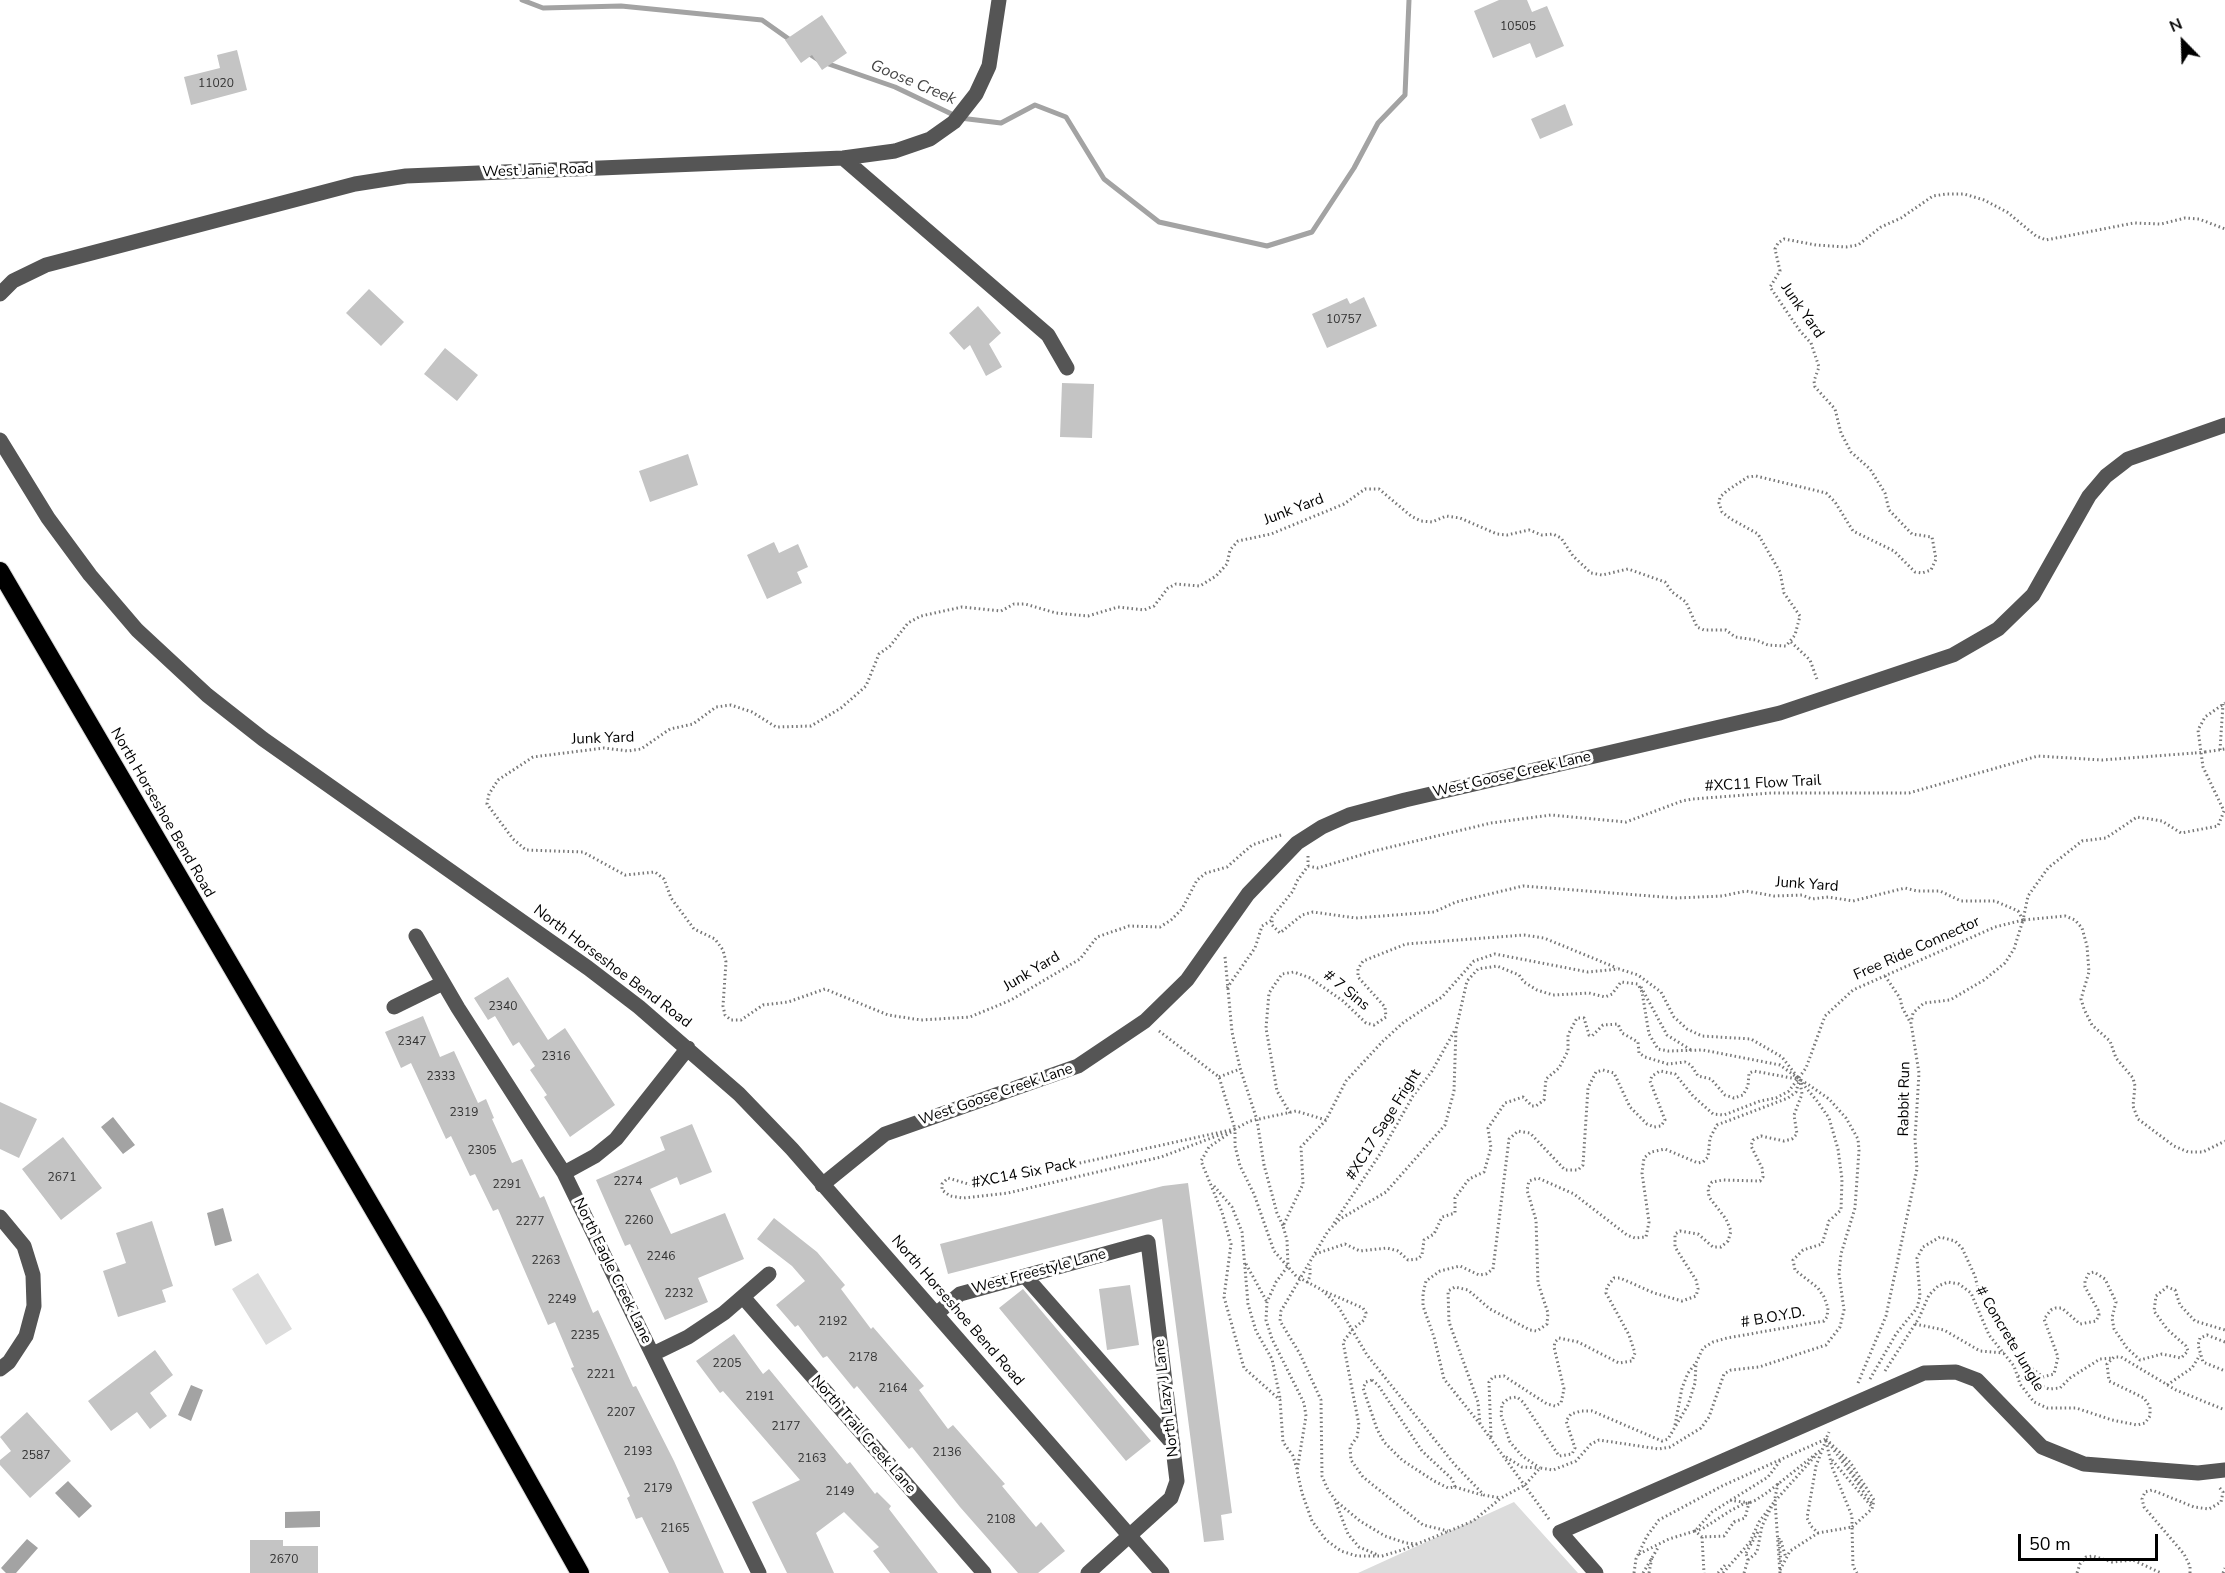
<!DOCTYPE html>
<html>
<head>
<meta charset="utf-8">
<style>
	body { margin:0 }
	#map { position:relative; width:2225px; height:1573px; overflow:hidden; background:#fff; font-family:"Nunito Sans",sans-serif }
	canvas { display:block }
	.north { position:absolute; left:2153px; top:12px; width:60px; height:60px; -webkit-text-stroke:4px #fff; paint-order:stroke; rotate:337deg; font-size:16px; font-weight:700; line-height:24px; text-align:center; color:#000 }
	.north::after { content:''; display:block; margin:auto; width:21px; height:27px; background:#000; clip-path:polygon(50% 0,100% 100%,50% 72%,0 100%) }
	.scale { position:absolute; left:2018px; top:1534px; width:140px; height:27px; box-sizing:border-box; border:3px solid #000; border-top:0; padding-left:8px; font-size:18px; line-height:21px; white-space:nowrap; color:#000; -webkit-text-stroke:4px #fff; paint-order:stroke }
</style>
</head>
<body>
<div id="map">
<canvas width="2225" height="1573"></canvas>
<div class="north">N</div>
<div class="scale">50 m</div>
</div>
<script>
const ctx = document.querySelector('canvas').getContext('2d');
ctx.lineJoin = 'round';
function fillPath(path, color) {
  ctx.fillStyle = color;
  ctx.fill(path, 'evenodd');
}
function toPath(rows) {
  const path = new Path2D();
  for (const r of rows) {
    path.moveTo(r[0], r[1]);
    for (let i = 2; i < r.length; i += 2) path.lineTo(r[i], r[i + 1]);
  }
  return path;
}
function stroke(path, color, width, dash) {
  ctx.strokeStyle = color;
  ctx.lineWidth = width;
  ctx.lineCap = dash ? 'butt' : 'round';
  ctx.setLineDash(dash || []);
  ctx.stroke(path);
}
function drawText(font, color, halo, rows, align = 'center') {
  ctx.font = font + ' "Nunito Sans",sans-serif';
  ctx.lineWidth = 6;
  ctx.setLineDash([]);
  ctx.textBaseline = 'middle';
  ctx.strokeStyle = halo;
  ctx.fillStyle = color;
  for (const [text, x, y, turn = 0] of rows) {
    ctx.save();
    ctx.translate(x, y);
    ctx.rotate((+turn || 0) * Math.PI / 180);
    ctx.textAlign = isNaN(turn) ? turn : align;
    if (halo) ctx.strokeText(text, 0, 0);
    ctx.fillText(text, 0, 0);
    ctx.restore();
  }
}
fillPath(toPath([
	[258,1273,292,1329,266,1345,232,1289],
	[1514,1502,1578,1573,1358,1573]
]), '#dcdcdc');
fillPath(toPath([
	[113,1117,135,1145,123,1154,101,1127],
	[223,1208,232,1241,215,1246,207,1213],
	[191,1385,203,1390,191,1421,178,1415],
	[68,1481,92,1506,79,1518,55,1493],
	[320,1511,320,1527,285,1528,285,1512],
	[27,1539,38,1548,16,1573,6,1573,1,1568]
]), '#a3a3a3');
stroke(toPath([
	[522,0,543,8,621,6,762,20,793,42],
	[805,51,820,61,895,87,960,118,1001,123,1035,105,1066,117,1104,179,1159,222,1267,246,1312,232,1354,168,1378,123,1405,95,1409,0]
]), '#a3a3a3', 5);
fillPath(toPath([
	[1499,0,1527,0,1532,12,1547,6,1564,46,1536,58,1530,43,1493,58,1474,11],
	[822,15,847,53,822,70,812,55,801,63,785,40],
	[237,50,247,90,191,105,184,77,220,68,217,55],
	[1565,104,1573,125,1540,139,1531,119],
	[369,289,404,322,381,346,346,313],
	[1364,297,1377,326,1327,348,1312,314,1347,298,1350,304],
	[978,306,1001,333,989,344,1002,367,986,376,970,345,964,350,949,333],
	[445,348,478,375,457,401,424,374],
	[1062,383,1094,384,1092,438,1060,437],
	[688,454,698,485,650,502,639,471],
	[774,542,779,553,798,544,808,567,797,572,802,583,767,599,747,555],
	[508,977,548,1040,565,1028,615,1105,570,1137,544,1097,547,1095,530,1070,535,1066,519,1042,513,1046,495,1016,488,1020,474,998],
	[423,1016,440,1057,454,1051,478,1103,486,1099,494,1118,492,1119,512,1163,522,1159,540,1198,544,1196,593,1313,598,1310,633,1387,636,1386,674,1461,724,1573,669,1573,642,1517,636,1519,627,1498,630,1496,571,1368,574,1367,555,1322,548,1325,498,1209,493,1211,475,1174,470,1176,451,1136,446,1139,411,1063,401,1068,385,1032],
	[0,1102,37,1119,19,1158,0,1149],
	[692,1124,712,1172,680,1185,677,1177,650,1189,671,1234,725,1213,744,1259,698,1278,708,1302,665,1320,630,1244,625,1246,596,1180,665,1150,660,1137],
	[63,1137,102,1188,61,1220,22,1169],
	[1188,1183,1232,1513,1221,1515,1224,1540,1204,1542,1162,1219,948,1274,940,1244,1163,1186],
	[774,1218,817,1252,845,1285,841,1289,871,1329,873,1327,924,1386,919,1390,948,1429,953,1425,1005,1484,1002,1486,1036,1527,1041,1522,1065,1551,1038,1573,1018,1573,960,1507,912,1447,909,1449,857,1386,854,1389,827,1356,823,1358,798,1325,795,1327,776,1305,805,1281,792,1266,757,1239],
	[152,1221,173,1286,162,1290,166,1302,118,1317,103,1271,126,1263,116,1233],
	[1130,1285,1139,1345,1107,1350,1099,1289],
	[1023,1289,1151,1441,1126,1461,999,1308],
	[734,1334,763,1374,769,1369,847,1464,850,1462,875,1494,877,1492,891,1506,889,1509,938,1573,890,1573,873,1551,879,1547,844,1512,816,1533,834,1573,787,1573,752,1502,800,1480,723,1391,720,1393,696,1361],
	[155,1350,173,1375,150,1393,167,1416,150,1429,137,1412,111,1431,88,1401],
	[27,1412,71,1461,30,1498,0,1465,0,1460,11,1451,0,1437],
	[250,1540,283,1540,283,1546,318,1546,318,1573,250,1573]
]), '#c4c4c4');
const highway = toPath([
	[0,571,434,1313,580,1573]
]);
stroke(highway, '#dbdbdb', 20);
stroke(toPath([
	[1791,642,1810,660,1818,682],
	[2220,750,2223,704],
	[2205,752,2225,749],
	[1281,835,1252,845,1227,867,1206,873,1197,880,1182,909,1171,920,1160,927,1129,926,1097,937,1080,959,1011,1000,970,1017,921,1020,888,1015,825,989,788,1002,763,1005,741,1020,731,1020,725,1015,723,1006,726,962,723,950,715,939,694,929,671,898,664,879,655,872,625,875,583,852,526,850,513,839,487,804,489,794,498,780,533,757,604,748,628,751,641,749,670,729,693,724,716,707,731,705,752,712,776,727,811,726,841,708,866,686,879,654,890,646,908,623,921,616,962,607,1001,611,1014,604,1025,604,1056,613,1088,616,1118,607,1144,610,1154,606,1168,588,1176,584,1200,586,1216,576,1227,564,1230,550,1238,541,1271,534,1344,504,1365,489,1379,489,1411,516,1421,521,1432,522,1446,516,1460,518,1497,534,1507,535,1529,530,1542,535,1553,534,1561,538,1573,556,1591,573,1602,575,1628,569,1665,582,1672,592,1686,602,1697,627,1704,630,1726,630,1735,637,1756,640,1768,645,1786,646,1795,635,1800,616,1784,593,1780,572,1758,534,1731,519,1722,512,1719,503,1720,497,1728,490,1748,477,1756,476,1826,493,1835,502,1853,531,1894,551,1915,572,1922,573,1931,570,1936,559,1932,537,1912,534,1889,510,1885,493,1870,469,1851,452,1841,433,1835,409,1815,387,1814,381,1819,367,1811,343,1800,331,1770,287,1780,271,1775,249,1778,243,1784,239,1816,245,1846,247,1858,245,1881,227,1901,218,1933,196,1946,194,1964,194,1984,200,2007,212,2036,236,2046,240,2134,223,2161,224,2185,218,2199,219,2225,229],
	[1308,856,1308,866,1297,881,1293,891,1272,917,1272,925,1280,933,1302,915,1313,912,1356,918,1434,912,1456,902,1523,886,1676,898,1722,896,1746,891,1774,896,1802,895,1812,899,1828,897,1853,901,1905,888,1917,891,1940,891,1961,901,1995,901,2018,911,2023,920,2028,896,2048,868,2082,841,2106,838,2137,817,2162,821,2181,833,2218,826,2224,811,2203,767,2198,730,2205,717,2225,703],
	[1308,866,1318,868,1374,851,1491,823,1551,815,1626,822,1682,801,1693,799,1771,793,1909,793,2038,756,2102,760,2195,753],
	[1225,957,1232,1032,1240,1068,1257,1120,1264,1165,1277,1213,1283,1226],
	[1885,976,1900,998,1902,1007,1910,1022],
	[1641,987,1667,1035,1691,1050],
	[1227,988,1255,948,1262,926,1272,920],
	[1159,1031,1219,1077,1235,1129],
	[1219,1077,1240,1069],
	[1290,1113,1277,1091,1266,1028,1269,993,1282,974,1294,972,1310,978,1343,1001,1366,1023,1374,1025,1386,1017,1385,1007,1358,977,1358,969,1363,961,1406,944,1524,935,1544,938,1617,968],
	[1326,1120,1296,1111,1250,1121,1235,1129,1235,1146,1240,1166,1254,1194,1274,1251,1296,1276,1322,1290,1338,1306,1367,1355,1455,1465,1484,1495,1501,1498],
	[1235,1129,1161,1157,1008,1193,963,1198,950,1196,942,1190,942,1184,948,1178,975,1186,1235,1129],
	[1231,1132,1209,1147,1201,1161,1222,1212,1231,1244,1224,1297,1244,1368,1280,1400,1283,1442,1293,1456,1297,1469],
	[1214,1186,1232,1207,1242,1232,1248,1304,1256,1331,1272,1359,1280,1398],
	[1334,1223,1380,1154,1413,1096,1432,1071,1455,1030],
	[1315,1254,1345,1244,1360,1251,1387,1248,1398,1251,1408,1260,1418,1259,1422,1255,1424,1240,1434,1234,1442,1217,1455,1213,1455,1198,1469,1179,1484,1172,1491,1148,1488,1128,1505,1103,1523,1097,1532,1106,1536,1106,1544,1100,1546,1079,1559,1068,1568,1051,1568,1035,1577,1018,1584,1018,1589,1035,1592,1036,1603,1025,1618,1024,1622,1033,1638,1042,1639,1053,1645,1057,1668,1064,1685,1062,1691,1065,1698,1076,1711,1079,1725,1095,1734,1098,1743,1095,1748,1086,1749,1073,1754,1071,1797,1079],
	[1246,1264,1267,1302],
	[1307,1283,1310,1276,1310,1265],
	[1326,1292,1363,1308,1366,1313,1364,1320,1353,1329,1343,1342,1359,1425,1357,1437,1350,1447,1351,1460,1363,1477,1423,1525,1448,1531],
	[1915,1324,1944,1330,1980,1351,2004,1353],
	[2225,1342,2207,1335,2200,1338,2198,1345,2203,1362,2225,1371],
	[1885,1371,1919,1318,1929,1295,1938,1286,1948,1282,1959,1284,1971,1293,1989,1335,2014,1366,2020,1384,2034,1402,2047,1408,2076,1408,2112,1420,2137,1425,2145,1423,2150,1416,2150,1407,2144,1398,2109,1381,2107,1364,2114,1357,2121,1357,2176,1390,2225,1410],
	[2018,1376,2049,1389,2060,1388,2070,1378,2100,1359,2113,1358],
	[1870,1379,1896,1334,1917,1308,1920,1296,1917,1258,1923,1247,1940,1237,1955,1241,1962,1248,1975,1276,1979,1293,1994,1309,1999,1324,2010,1340,2012,1353,2043,1377,2054,1374,2058,1357,2044,1319,2051,1310,2056,1308,2062,1308,2080,1324,2096,1321,2099,1315,2098,1310,2085,1287,2085,1281,2089,1273,2094,1272,2105,1279,2116,1302,2112,1318,2114,1329,2127,1348,2140,1360,2162,1354,2181,1358,2188,1351,2186,1346,2167,1329,2154,1311,2156,1296,2167,1287,2175,1290,2180,1305,2195,1321,2225,1330],
	[1372,1380,1378,1385,1422,1451,1452,1479,1455,1487,1448,1488,1434,1481,1402,1460,1384,1442,1377,1429,1363,1388,1366,1382,1372,1380],
	[1858,1383,1886,1316,1917,1169,1915,1139,1919,1073,1911,1023,1913,1013,1924,1003,1950,1000,1984,980,2005,963,2014,949,2023,920,2065,916,2075,920,2082,928,2087,946,2089,972,2081,999,2084,1009,2092,1025,2110,1041,2116,1058,2133,1078,2135,1086,2133,1106,2138,1119,2174,1146,2188,1152,2203,1152,2225,1141],
	[2167,1385,2192,1368,2200,1355],
	[1480,1424,1478,1402,1449,1322,1448,1291,1455,1287,1468,1290,1490,1309,1530,1330,1537,1331,1547,1324,1548,1313,1538,1283,1536,1220,1527,1190,1529,1181,1538,1178,1574,1194,1627,1235,1635,1238,1646,1237,1649,1222,1642,1173,1644,1158,1651,1152,1665,1149,1698,1163,1703,1162,1708,1157,1710,1138,1717,1125,1788,1098,1796,1092,1799,1081],
	[1675,1425,1682,1388,1688,1373,1695,1364],
	[1491,1437,1489,1382,1493,1377,1504,1376,1547,1404,1555,1406,1561,1403,1564,1389,1554,1347,1555,1342,1559,1338,1578,1342,1619,1363,1632,1361,1635,1353,1629,1335,1606,1293,1607,1287,1614,1278,1620,1278,1654,1293,1682,1301,1696,1296,1698,1289,1696,1280,1675,1247,1675,1234,1680,1231,1698,1234,1713,1247,1721,1247,1728,1241,1731,1231,1726,1219,1709,1197,1708,1188,1712,1182,1723,1180,1760,1181,1763,1177,1762,1168,1751,1146,1753,1140,1761,1136,1784,1141,1792,1139,1797,1134,1794,1115,1802,1094,1800,1081],
	[1826,1439,1850,1462,1874,1500,1872,1509,1852,1527],
	[1826,1440,1816,1466,1807,1518,1811,1526,1818,1533,1852,1527,1853,1566,1857,1573],
	[1826,1441,1832,1467,1852,1516,1852,1527],
	[1829,1443,1873,1505],
	[1841,1456,1863,1488],
	[1506,1457,1522,1467,1538,1468],
	[1832,1460,1872,1507],
	[1455,1487,1482,1495],
	[1775,1498,1778,1483],
	[1730,1500,1749,1503,1745,1518,1734,1522,1724,1536,1702,1537,1695,1531,1702,1529,1730,1511,1743,1504,1749,1503,1756,1500,1768,1492,1822,1449],
	[1336,1503,1348,1534,1359,1547,1378,1555],
	[1549,1519,1480,1424,1444,1379,1434,1337,1423,1306,1423,1294,1426,1281,1440,1271,1460,1266,1479,1275,1486,1274,1493,1269,1509,1139,1518,1131,1530,1133,1565,1170,1578,1170,1583,1165,1588,1088,1596,1072,1603,1070,1614,1073,1630,1107,1647,1124,1654,1127,1661,1126,1665,1120,1650,1081,1652,1076,1660,1071,1675,1074,1693,1096,1713,1114,1724,1115,1760,1101,1776,1098,1789,1091,1806,1068,1825,1016,1853,990,1995,927,2023,920],
	[1702,1537,1704,1573],
	[1779,1538,1781,1565],
	[1781,1541,1786,1558],
	[1417,1544,1406,1543,1385,1536,1360,1521,1336,1501,1328,1490,1322,1476,1321,1400,1300,1354,1280,1321,1281,1311,1328,1231,1340,1219,1386,1192,1445,1125,1454,1091,1456,1029,1467,981,1478,969,1497,966,1519,975,1524,982,1537,990,1553,995,1589,993,1605,997,1612,994,1621,982,1638,984,1642,992,1649,1034,1658,1049,1668,1051,1703,1050,1780,1065,1799,1079,1809,1085,1829,1099,1846,1118,1858,1139,1859,1150,1855,1208,1841,1254,1839,1274,1844,1310,1840,1327,1826,1345,1759,1367,1731,1370,1724,1374,1709,1417,1701,1428,1670,1447,1659,1449,1599,1440,1591,1444,1576,1461,1553,1470,1540,1468,1525,1485,1501,1498,1473,1521,1449,1531,1417,1544,1402,1550,1382,1556,1357,1556,1341,1551,1326,1540,1312,1521,1302,1493,1297,1471,1306,1416,1304,1403,1272,1339,1266,1320,1267,1302,1276,1282,1288,1266,1287,1240,1283,1226,1303,1184,1301,1147,1326,1120,1346,1081,1383,1041,1404,1022,1442,997,1474,961,1495,954,1588,972,1619,969,1638,975,1661,992,1674,1017,1687,1029,1702,1036,1751,1039,1782,1057,1799,1079,1817,1101,1829,1118,1838,1149,1842,1179,1841,1210,1829,1221,1822,1244,1803,1250,1793,1260,1795,1270,1818,1288,1824,1297,1828,1308,1827,1317,1824,1321,1727,1338,1713,1342,1703,1348,1696,1363,1695,1383,1688,1405,1668,1439,1662,1441,1592,1411,1581,1411,1571,1414,1566,1421,1575,1448,1572,1454,1559,1456,1523,1402,1517,1397,1509,1398,1502,1404,1501,1415,1510,1442,1522,1456,1540,1468],
	[1746,1553,1759,1530],
	[1639,1554,1669,1539,1695,1531,1712,1512,1768,1477,1780,1461],
	[1748,1560,1757,1552,1762,1526,1772,1506],
	[1780,1570,1790,1551,1818,1533],
	[1634,1573,1636,1559,1647,1536,1659,1520,1722,1486,1826,1439,1829,1432],
	[1643,1573,1659,1546],
	[1649,1573,1652,1557],
	[1718,1573,1727,1563],
	[1723,1573,1750,1542,1759,1522,1774,1502],
	[1744,1573,1748,1560,1746,1553],
	[1780,1573,1775,1501,1817,1454],
	[2077,1573,2080,1564,2086,1557,2093,1556,2112,1562,2133,1560,2161,1573],
	[2190,1573,2190,1566,2184,1554,2144,1507,2142,1499,2145,1492,2152,1490,2194,1507,2209,1509,2221,1502,2223,1492,2219,1487],
	[2223,1573,2225,1568]
]), '#777', 3, [1.5, 3]);
stroke(toPath([
	[843,158,1048,335,1067,368],
	[0,294,13,281,46,265,355,184,406,176,843,158,895,151,930,139,954,122,976,94,989,66,999,0],
	[0,440,48,518,90,575,137,630,207,695,263,739,588,968,639,1007,739,1094,792,1149,1162,1573],
	[416,936,458,1008,564,1173,759,1573],
	[394,1007,443,983],
	[564,1173,595,1156,616,1139,688,1048],
	[822,1185,885,1134,1078,1066,1145,1021,1187,980,1248,894,1297,843,1322,827,1349,815,1405,800,1780,713,1953,655,1998,629,2033,595,2089,496,2106,476,2128,459,2225,425],
	[0,1217,24,1246,33,1275,34,1306,26,1336,9,1362,0,1369],
	[1025,1276,1173,1444],
	[743,1297,984,1573],
	[936,1314,960,1294,1148,1242,1177,1481,1171,1498,1088,1573],
	[653,1354,688,1337,724,1313,769,1274],
	[1596,1573,1560,1532,1924,1373,1956,1372,1977,1380,2042,1447,2084,1464,2198,1473,2225,1470]
]), '#555', 15);
stroke(highway, '#000', 18);
stroke(toPath([
	[2195,753,2205,752]
]), '#777', 3, [1.5, 3]);
drawText('12px', '#313131', null, [
	["10505",1518,27],
	["11020",216,84],
	["10757",1344,320],
	["2340",503,1007],
	["2347",412,1042],
	["2316",556,1057],
	["2333",441,1077],
	["2319",464,1113],
	["2305",482,1151],
	["2671",62,1178],
	["2274",628,1182],
	["2291",507,1185],
	["2260",639,1221],
	["2277",530,1222],
	["2246",661,1257],
	["2263",546,1261],
	["2232",679,1294],
	["2249",562,1300],
	["2192",833,1322],
	["2235",585,1336],
	["2178",863,1358],
	["2205",727,1364],
	["2221",601,1375],
	["2164",893,1389],
	["2191",760,1397],
	["2207",621,1413],
	["2177",786,1427],
	["2193",638,1452],
	["2136",947,1453],
	["2587",36,1456],
	["2163",812,1459],
	["2179",658,1489],
	["2149",840,1492],
	["2108",1001,1520],
	["2165",675,1529],
	["2670",284,1560]
]);
drawText('15px', '#000', '#fff', [
	["West Janie Road",538,171,-2],
	["Junk Yard",1802,311,55],
	["Junk Yard",1294,510,-21],
	["Junk Yard",603,739,-2],
	["West Goose Creek Lane",1512,775,-13],
	["#XC11 Flow Trail",1763,784,-3],
	["North Horseshoe Bend Road",162,813,60],
	["Junk Yard",1807,885,4],
	["Free Ride Connector",1917,949,-24],
	["North Horseshoe Bend Road",612,967,37],
	["Junk Yard",1032,972,-31],
	["# 7 Sins",1346,991,39],
	["West Goose Creek Lane",996,1095,-19],
	["Rabbit Run",1905,1099,-89],
	["#XC17 Sage Fright",1384,1125,-58],
	["#XC14 Six Pack",1024,1174,-11],
	["North Eagle Creek Lane",612,1271,64],
	["West Freestyle Lane",1039,1272,-15],
	["North Horseshoe Bend Road",957,1311,49],
	["# B.O.Y.D.",1773,1318,-10],
	["# Concrete Jungle",2009,1339,59],
	["North Lazy J Lane",1167,1398,-97],
	["North Trail Creek Lane",863,1435,49]
]);
drawText('italic 16px', '#444', '#fff', [
	["Goose Creek",913,83,23]
]);
</script>
</body>
</html>
